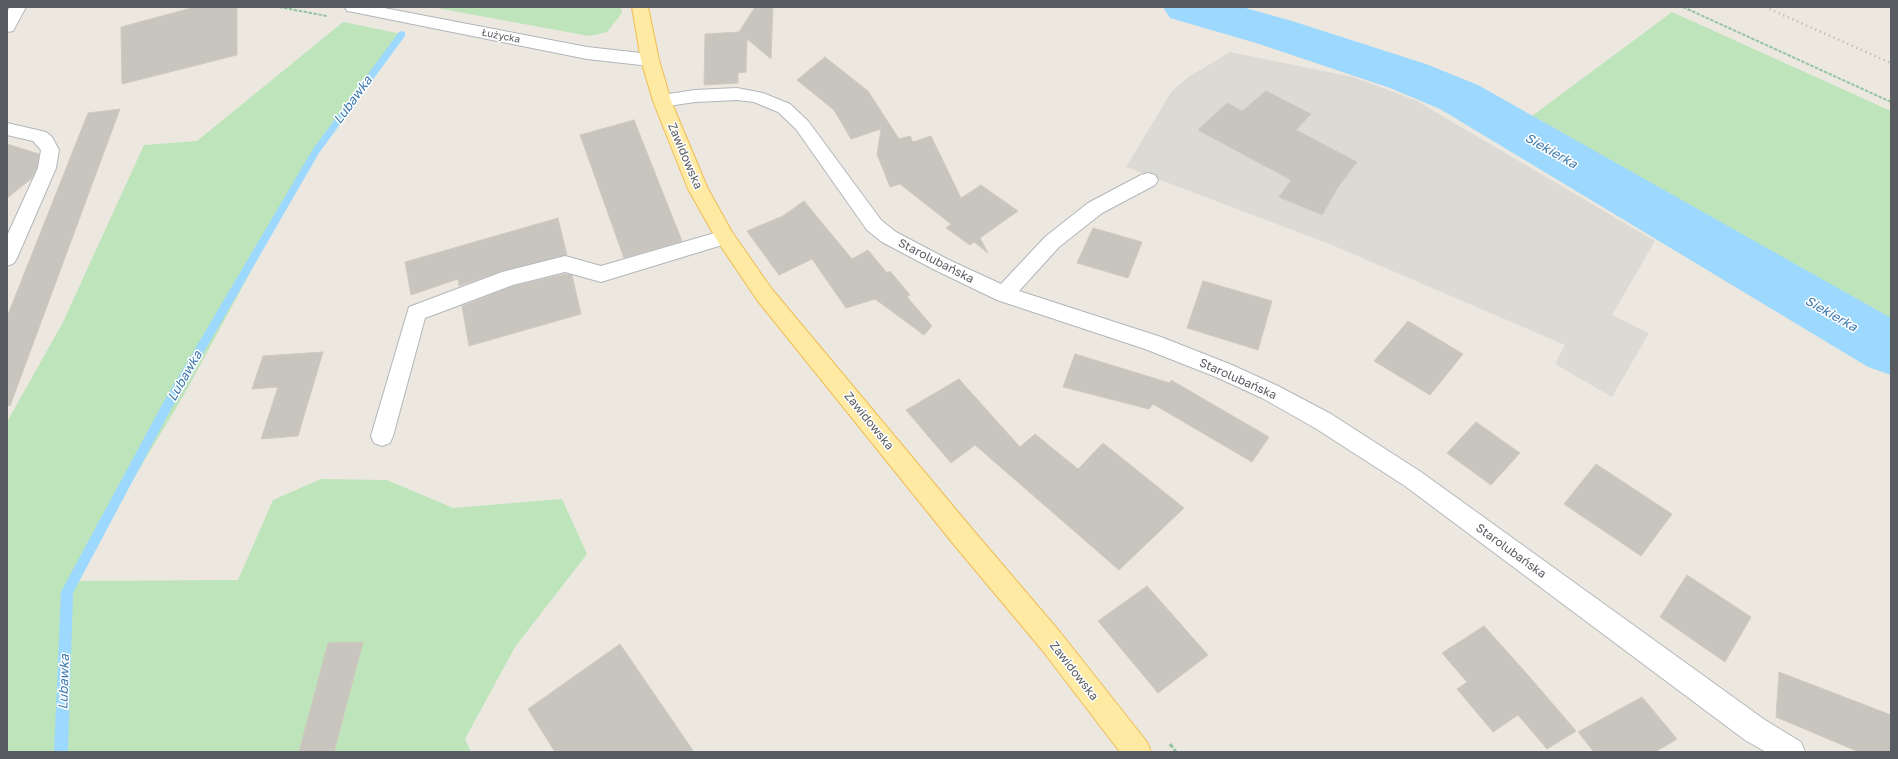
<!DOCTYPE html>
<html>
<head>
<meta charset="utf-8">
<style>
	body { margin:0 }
	#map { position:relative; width:1898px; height:759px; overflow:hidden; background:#ece8df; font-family:"Golos Text",sans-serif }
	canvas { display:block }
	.frame { position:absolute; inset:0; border:8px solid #585c61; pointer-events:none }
</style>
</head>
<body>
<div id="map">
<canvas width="1898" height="759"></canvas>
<div class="frame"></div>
</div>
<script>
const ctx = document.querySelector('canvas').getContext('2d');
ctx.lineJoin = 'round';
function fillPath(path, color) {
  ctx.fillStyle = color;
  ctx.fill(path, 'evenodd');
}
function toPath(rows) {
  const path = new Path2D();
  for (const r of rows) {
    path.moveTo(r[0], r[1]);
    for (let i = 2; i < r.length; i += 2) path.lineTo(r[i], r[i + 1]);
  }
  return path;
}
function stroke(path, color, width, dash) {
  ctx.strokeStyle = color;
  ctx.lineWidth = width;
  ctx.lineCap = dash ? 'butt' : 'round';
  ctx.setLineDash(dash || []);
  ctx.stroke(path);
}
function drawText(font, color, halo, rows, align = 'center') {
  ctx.font = font + ' "Golos Text",sans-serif';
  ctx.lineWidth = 3;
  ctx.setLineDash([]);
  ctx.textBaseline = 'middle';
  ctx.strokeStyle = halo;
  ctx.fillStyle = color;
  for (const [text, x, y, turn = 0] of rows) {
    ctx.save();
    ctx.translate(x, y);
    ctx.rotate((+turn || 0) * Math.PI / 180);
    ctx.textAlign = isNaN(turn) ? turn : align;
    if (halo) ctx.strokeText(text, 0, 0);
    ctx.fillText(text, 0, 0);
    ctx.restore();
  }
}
fillPath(toPath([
	[1230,52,1353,77,1415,100,1655,241,1612,315,1649,333,1612,397,1555,364,1565,345,1332,245,1126,167,1172,91,1190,76]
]), '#dcdad4');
fillPath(toPath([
	[431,7,621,7,622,13,607,32,589,36],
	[1672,12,1891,111,1891,324,1532,116],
	[343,22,402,34,316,151,185,393,72,581,238,580,273,500,321,479,387,480,453,508,562,499,587,554,515,647,465,739,471,752,7,752,7,422,63,322,144,145,197,141]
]), '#bee4bb');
fillPath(toPath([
	[402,31,405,32,405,36,319,153,171,409,73,593,68,752,54,752,61,592,63,588,163,403,313,149,399,32,402,31]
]), '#9dd9fe');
fillPath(toPath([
	[1163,7,1242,7,1292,21,1426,64,1478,85,1891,318,1891,375,1868,367,1440,109,1390,88,1256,43,1170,18,1163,7]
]), '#9dd9fe');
const building = toPath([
	[195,7,237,7,237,55,122,84,121,27,195,7],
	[755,7,773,7,771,59,747,39,746,72,738,73,738,83,704,85,705,34,739,32,755,7],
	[825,57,868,91,899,139,910,136,913,142,931,136,961,198,981,185,1018,211,980,238,988,253,974,242,970,245,946,228,951,224,900,184,890,187,877,154,881,129,851,139,834,110,797,80,825,57],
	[1266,91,1311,114,1296,130,1357,162,1338,187,1322,215,1279,197,1291,180,1198,130,1227,103,1242,111,1266,91],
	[120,109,10,406,7,405,7,317,88,113,120,109],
	[634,120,682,241,624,258,580,135,634,120],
	[7,144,39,154,37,168,31,179,7,198,7,144],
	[804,201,852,259,868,250,887,273,890,271,910,295,907,297,932,326,924,335,875,299,846,308,812,259,779,275,747,231,783,216,804,201],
	[558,218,567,255,502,271,459,286,458,279,411,295,405,262,558,218],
	[1093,228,1142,242,1128,278,1077,263,1093,228],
	[565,274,572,275,581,314,469,346,462,306,513,286,565,274],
	[1203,281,1272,301,1258,350,1187,328,1203,281],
	[1408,321,1463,354,1430,395,1374,361,1408,321],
	[323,352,298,436,261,439,278,387,252,389,263,356,323,352],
	[1075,354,1170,383,1171,380,1269,437,1252,462,1153,404,1149,409,1063,387,1075,354],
	[959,379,1020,447,1035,434,1078,469,1103,443,1184,508,1119,570,975,445,951,463,906,410,959,379],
	[1476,422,1520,453,1491,485,1447,453,1476,422],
	[1596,464,1672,514,1641,556,1564,504,1596,464],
	[1687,575,1751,617,1725,662,1660,617,1687,575],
	[1147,586,1208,655,1158,693,1098,621,1147,586],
	[1484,626,1528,675,1576,731,1547,749,1518,715,1493,732,1457,689,1467,682,1442,653,1484,626],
	[363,642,334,752,299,752,328,643,363,642],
	[620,644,694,752,555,752,528,709,620,644],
	[1779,672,1891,715,1891,752,1859,752,1776,717,1779,672],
	[1642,697,1677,739,1655,752,1594,752,1578,732,1642,697]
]);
fillPath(building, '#c8c5bf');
stroke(building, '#d0c9be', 1);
const minor = toPath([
	[10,7,26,7,13,31,7,32,7,12,10,7],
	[345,7,379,7,587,47,650,54,656,56,659,60,656,64,650,66,587,59,353,12,347,11,345,7],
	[737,88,763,93,790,104,808,121,881,220,896,232,949,260,1001,284,1045,237,1088,203,1141,175,1148,173,1155,175,1158,180,1155,185,1102,213,1059,247,1019,291,1161,337,1232,365,1278,386,1331,414,1421,472,1765,720,1801,742,1805,752,1766,752,1745,740,1405,486,1315,428,1262,398,1216,377,1145,349,997,300,935,270,882,242,867,230,796,129,778,112,754,102,737,100,695,102,662,107,656,105,653,101,656,97,662,95,695,90,737,88],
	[7,123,46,132,52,137,59,150,56,168,17,258,14,263,7,266,7,236,38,168,41,150,33,141,7,135,7,123],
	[725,230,732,232,735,237,732,242,601,282,565,272,513,285,425,318,393,436,390,443,382,446,374,443,371,436,409,307,502,272,565,256,601,266,725,230]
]);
const major = toPath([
	[632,7,648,7,659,60,671,101,708,189,732,232,771,288,973,530,1060,632,1147,742,1151,752,1120,752,1042,650,955,546,757,300,718,242,688,189,653,101,641,60,632,7]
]);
stroke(minor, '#b2b6bb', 2);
stroke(major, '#f0bc54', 2);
stroke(toPath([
	[279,7,327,16],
	[1683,7,1891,102]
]), '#95c4a0', 2, [3.5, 1.5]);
stroke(toPath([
	[1170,744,1176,752]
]), '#95c4a0', 3, [4.5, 2]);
fillPath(minor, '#fff');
fillPath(major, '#feeaa2');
stroke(toPath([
	[1765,7,1891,63]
]), '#b1b2b2', 2.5, [1, 4]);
drawText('10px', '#585c61', '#fff', [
	["Łużycka",501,36,11]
]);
drawText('12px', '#585c61', '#fff', [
	["Zawidowska",685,156,67],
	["Starolubańska",936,261,27],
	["Starolubańska",1238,379,24],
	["Zawidowska",869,421,51],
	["Starolubańska",1511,551,36],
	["Zawidowska",1074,671,52]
]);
drawText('italic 13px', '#3c7aae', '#fff', [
	["Lubawka",353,100,-54],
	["Siekierka",1551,151,30],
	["Siekierka",1831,314,30],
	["Lubawka",185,376,-60],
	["Lubawka",64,682,-88]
]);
</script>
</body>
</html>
